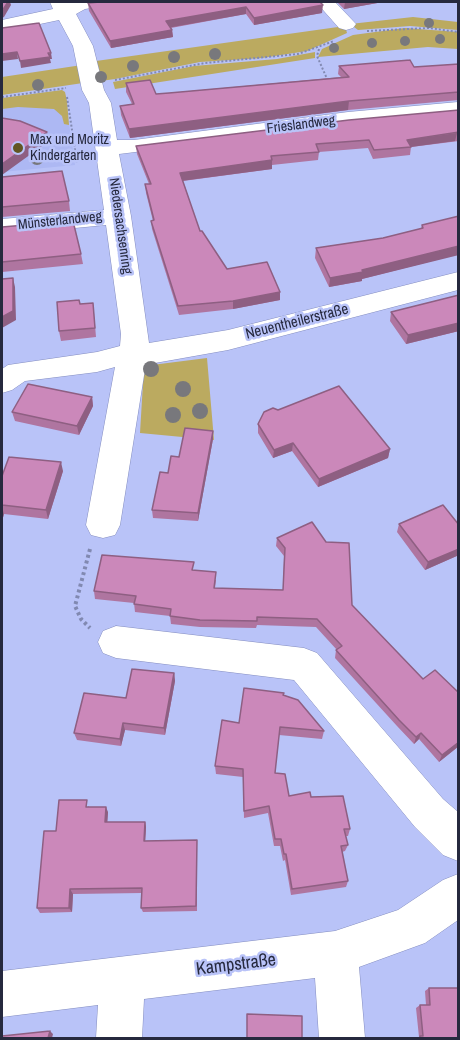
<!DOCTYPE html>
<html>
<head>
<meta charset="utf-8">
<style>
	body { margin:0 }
	#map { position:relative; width:460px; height:1040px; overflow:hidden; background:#b9c3f8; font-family:"Archivo Narrow",sans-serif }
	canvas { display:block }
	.frame { position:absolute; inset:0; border:3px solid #26293e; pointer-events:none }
</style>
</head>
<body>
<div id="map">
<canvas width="460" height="1040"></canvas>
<div class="frame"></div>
</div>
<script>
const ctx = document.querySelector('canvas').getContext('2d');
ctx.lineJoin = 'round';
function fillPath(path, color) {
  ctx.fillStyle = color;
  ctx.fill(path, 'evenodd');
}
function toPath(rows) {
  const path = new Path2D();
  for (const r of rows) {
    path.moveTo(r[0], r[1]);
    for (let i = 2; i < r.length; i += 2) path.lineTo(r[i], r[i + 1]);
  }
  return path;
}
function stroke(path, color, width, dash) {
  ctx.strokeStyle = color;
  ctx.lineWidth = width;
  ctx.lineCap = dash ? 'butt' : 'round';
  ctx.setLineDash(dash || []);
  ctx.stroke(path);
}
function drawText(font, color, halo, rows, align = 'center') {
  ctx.font = font + ' "Archivo Narrow",sans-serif';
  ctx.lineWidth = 5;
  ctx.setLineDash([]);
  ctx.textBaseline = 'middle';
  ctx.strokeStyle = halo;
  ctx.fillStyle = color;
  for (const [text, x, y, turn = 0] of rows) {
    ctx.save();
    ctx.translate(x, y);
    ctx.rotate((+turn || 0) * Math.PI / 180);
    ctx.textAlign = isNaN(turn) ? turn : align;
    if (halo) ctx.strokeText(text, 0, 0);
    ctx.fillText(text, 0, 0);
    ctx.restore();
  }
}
fillPath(toPath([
	[2,102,66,103,75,165,2,172]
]), '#adb8f3');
fillPath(toPath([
	[413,17,458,22,458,30,410,26,358,30,350,24],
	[345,26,347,33,307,51,262,58,200,62,115,79,101,81,96,61],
	[405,28,458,32,458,49,428,47,318,57,322,49,353,35],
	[315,52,315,58,115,89,113,82,194,66,277,59],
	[82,65,83,83,2,95,2,77],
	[62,90,65,92,67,101,69,125,64,124,62,116,54,109,18,107,2,109,2,98],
	[207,358,214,440,140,433,144,366]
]), '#bbaa60');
const street = toPath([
	[50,2,107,2,104,6,85,9,76,14,93,46,104,90,111,103,117,140,134,140,348,112,458,102,458,116,348,126,119,154,131,216,149,343,228,330,458,272,458,290,228,350,155,363,146,363,120,525,115,535,103,538,91,535,86,525,115,367,97,372,25,381,12,390,2,393,2,369,8,365,97,352,120,346,121,334,106,225,2,235,2,219,104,210,89,103,82,90,73,46,59,20,2,32,2,20,53,9,50,2],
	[316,2,335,2,356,24,353,28,346,30,339,28,316,2],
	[116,626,304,648,317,653,443,799,458,812,458,861,443,855,415,827,294,680,116,658,103,653,98,642,103,631,116,626],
	[458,874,458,920,425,943,359,967,365,1038,319,1038,315,978,144,999,142,1038,96,1038,98,1005,2,1017,2,971,335,931,398,910,443,880,458,874]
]);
stroke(street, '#848dbf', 1);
stroke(toPath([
	[367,31,429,28,458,32],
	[319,49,317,56,328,81],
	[115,80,205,63,298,54,334,41],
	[2,97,66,88],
	[67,97,77,163]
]), '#8189b1', 2, [2, 2]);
stroke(toPath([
	[90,549,75,606,81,619,90,628]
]), '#8189b1', 4, [3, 3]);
fillPath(street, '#fff');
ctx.fillStyle = '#78787c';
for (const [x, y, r] of [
	[429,23,5],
	[440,39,5],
	[405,41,5],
	[372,43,5],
	[334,48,5],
	[215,54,6],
	[174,57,6],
	[133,66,6],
	[101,77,6],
	[38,85,6],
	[37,158,7],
	[151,369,8],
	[183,389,8],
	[200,411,8],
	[173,415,8]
]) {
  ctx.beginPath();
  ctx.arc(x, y, r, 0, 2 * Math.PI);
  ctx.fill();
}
fillPath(toPath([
	[320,2,322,13,254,25,246,14,171,28,172,30,173,37,111,48,89,11,88,3],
	[337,2,383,2,344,9],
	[459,64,459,100,348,110,130,138,121,115,120,106,132,104,126,92,126,83,156,94,169,93,341,77,338,74,339,66,414,67],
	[459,110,459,141,411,147,410,155,373,159,368,148,319,152,318,160,272,165,272,169,183,181,200,231,227,269,280,292,280,300,233,309,179,315,152,229,151,221,153,221,146,193,145,184,149,184,137,154,136,146],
	[2,177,69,201,70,211,2,217],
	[422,225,440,259,362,279,362,281,329,287,315,258,316,248,383,238,421,229],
	[2,227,81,254,83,264,2,272],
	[459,295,459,331,406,344,390,321,391,312],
	[80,304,94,313,96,337,61,341,59,331],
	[92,397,93,406,79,435,15,421,12,412],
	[258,424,390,449,388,458,318,487,292,451,273,458,258,433],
	[213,439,198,521,153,518,152,510,168,473,179,457],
	[63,471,48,519,4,514,2,521,2,476],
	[399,524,459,525,459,555,425,570,397,532],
	[277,538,352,605,423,679,459,693,459,746,439,762,419,739,414,744,397,726,335,658,336,650,337,650,316,627,257,625,256,628,200,627,171,624,170,616,135,612,134,603,95,599,94,591,194,570,216,580,215,588,283,590,284,556,276,546],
	[174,673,175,681,165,735,125,730,121,746,77,740,74,733,126,698],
	[283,695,324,731,322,739,279,735,275,773,289,796,311,797,350,829,348,836,345,836,348,845,345,851,342,852,348,881,346,887,291,895,285,860,283,861,280,846,274,846,268,813,244,818,243,777,216,774,215,766,239,723],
	[89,806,89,807,108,812,107,822,145,822,146,827,145,841,197,840,197,911,143,912,141,908,142,893,73,894,72,912,40,913,37,908,56,831],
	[429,988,459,1038,417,1038,419,1037,416,1008,420,1005,426,1005,425,991]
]), '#af75a0');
fillPath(toPath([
	[8,2,10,2,11,5,4,17,2,18,2,11],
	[345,2,383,2,344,9],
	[323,5,322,13,254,25,254,18],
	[246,7,246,14,167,28,166,21],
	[172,30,173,37,111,48,110,41],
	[17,52,18,59,2,61,2,54],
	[51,53,52,59,50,59,51,63,21,68,20,61],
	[349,101,348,110,130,138,129,129],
	[47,132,49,141,2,175,2,164],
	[457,133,455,141,411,147,407,140],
	[272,160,272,169,181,181,180,173],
	[459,246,459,255,362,279,362,281,329,287,330,278],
	[13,278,15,287,16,320,2,328,2,317],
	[280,292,280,300,233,309,233,301],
	[459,323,459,331,406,344,408,335],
	[92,397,93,406,79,435,77,426],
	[213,431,213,439,198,521,198,513],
	[293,443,292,451,273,458,274,450],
	[390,449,388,458,318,487,319,479],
	[61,462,63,471,48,519,46,510],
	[2,507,4,514,2,521],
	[459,549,459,555,425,570,428,562],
	[174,673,175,681,165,735,164,728],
	[123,723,125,730,121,746,120,739],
	[421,733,419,739,414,744,416,737],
	[459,742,459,746,439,762,442,755],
	[106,807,108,812,107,828,105,822],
	[145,822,146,827,145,846,144,841],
	[70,889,73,894,72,912,69,908],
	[50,1031,53,1034,52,1038,48,1038]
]), '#8e5f82');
const building = toPath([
	[2,2,8,2,2,11,2,2],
	[100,2,320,2,323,5,254,18,246,7,166,21,172,30,110,41,88,3,100,2],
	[39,23,51,53,48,53,50,57,20,61,17,52,2,54,2,28,39,23],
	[410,60,414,67,459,64,459,92,349,101,129,129,120,106,134,104,126,83,150,80,156,94,169,93,349,77,339,66,410,60],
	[459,110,459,132,407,140,411,147,374,150,369,140,316,144,319,152,271,156,272,160,180,173,200,231,202,231,227,269,267,262,280,292,233,301,178,306,151,221,154,220,145,184,151,184,136,146,349,120,459,110],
	[2,118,20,121,47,132,2,164,2,118],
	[62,171,69,201,2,207,2,177,62,171],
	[459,216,459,246,362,270,363,272,330,278,316,248,383,238,423,228,422,225,459,216],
	[73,221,81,254,2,262,2,227,73,221],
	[13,278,13,311,2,317,2,279,13,278],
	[459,295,459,323,408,335,391,312,459,295],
	[79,300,80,304,93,303,95,328,59,331,57,302,79,300],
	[28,384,92,397,77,426,12,412,28,384],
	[339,386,390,449,319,479,293,443,274,450,258,424,264,412,273,408,278,410,339,386],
	[185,428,213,431,198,513,152,510,160,472,168,473,171,456,179,457,185,428],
	[9,457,61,462,46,510,2,505,2,476,9,457],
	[443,505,459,525,459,549,428,562,399,524,443,505],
	[312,522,326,542,349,543,352,605,423,679,435,670,459,693,459,742,442,755,421,733,416,737,399,720,336,650,342,646,317,619,257,617,257,621,200,620,170,616,171,609,134,604,136,596,94,591,102,555,194,562,192,570,216,572,214,588,283,590,285,548,277,538,312,522],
	[132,669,174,673,164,728,123,723,120,739,74,733,84,693,126,698,132,669],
	[244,688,284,693,283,695,298,700,324,731,280,727,275,773,285,774,289,796,310,792,311,797,343,796,350,829,344,829,348,845,341,846,348,881,292,889,286,854,284,854,281,839,275,839,269,806,244,811,243,769,215,766,222,720,239,723,244,688],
	[59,800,87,800,86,807,106,807,105,822,145,822,144,841,197,840,196,906,141,908,142,888,70,889,69,908,37,908,44,831,56,831,59,800],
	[429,988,459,988,459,1038,420,1038,420,1036,423,1036,420,1005,430,1005,429,988],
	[247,1014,302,1016,302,1038,247,1038,247,1014],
	[50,1031,48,1038,2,1038,2,1036,50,1031]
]);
fillPath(building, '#cb88ba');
stroke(building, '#8e5f82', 1.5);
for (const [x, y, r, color] of [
	[18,148,6,"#625623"]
]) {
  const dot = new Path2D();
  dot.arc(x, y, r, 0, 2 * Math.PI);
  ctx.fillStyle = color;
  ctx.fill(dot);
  stroke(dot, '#b9c3f8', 2);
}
drawText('14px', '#26293e', '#b9c3f8', [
	["Frieslandweg",301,125,-7],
	["Münsterlandweg",60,221,-6],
	["Niedersachsenring",120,226,82]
]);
drawText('14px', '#26293e', '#b9c3f8', [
	["Max und Moritz",30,140],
	["Kindergarten",30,156]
], 'left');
drawText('15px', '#26293e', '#b9c3f8', [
	["Neuentheilerstraße",297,322,-14]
]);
drawText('18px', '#26293e', '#b9c3f8', [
	["Kampstraße",236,965,-7]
]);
</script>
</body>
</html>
